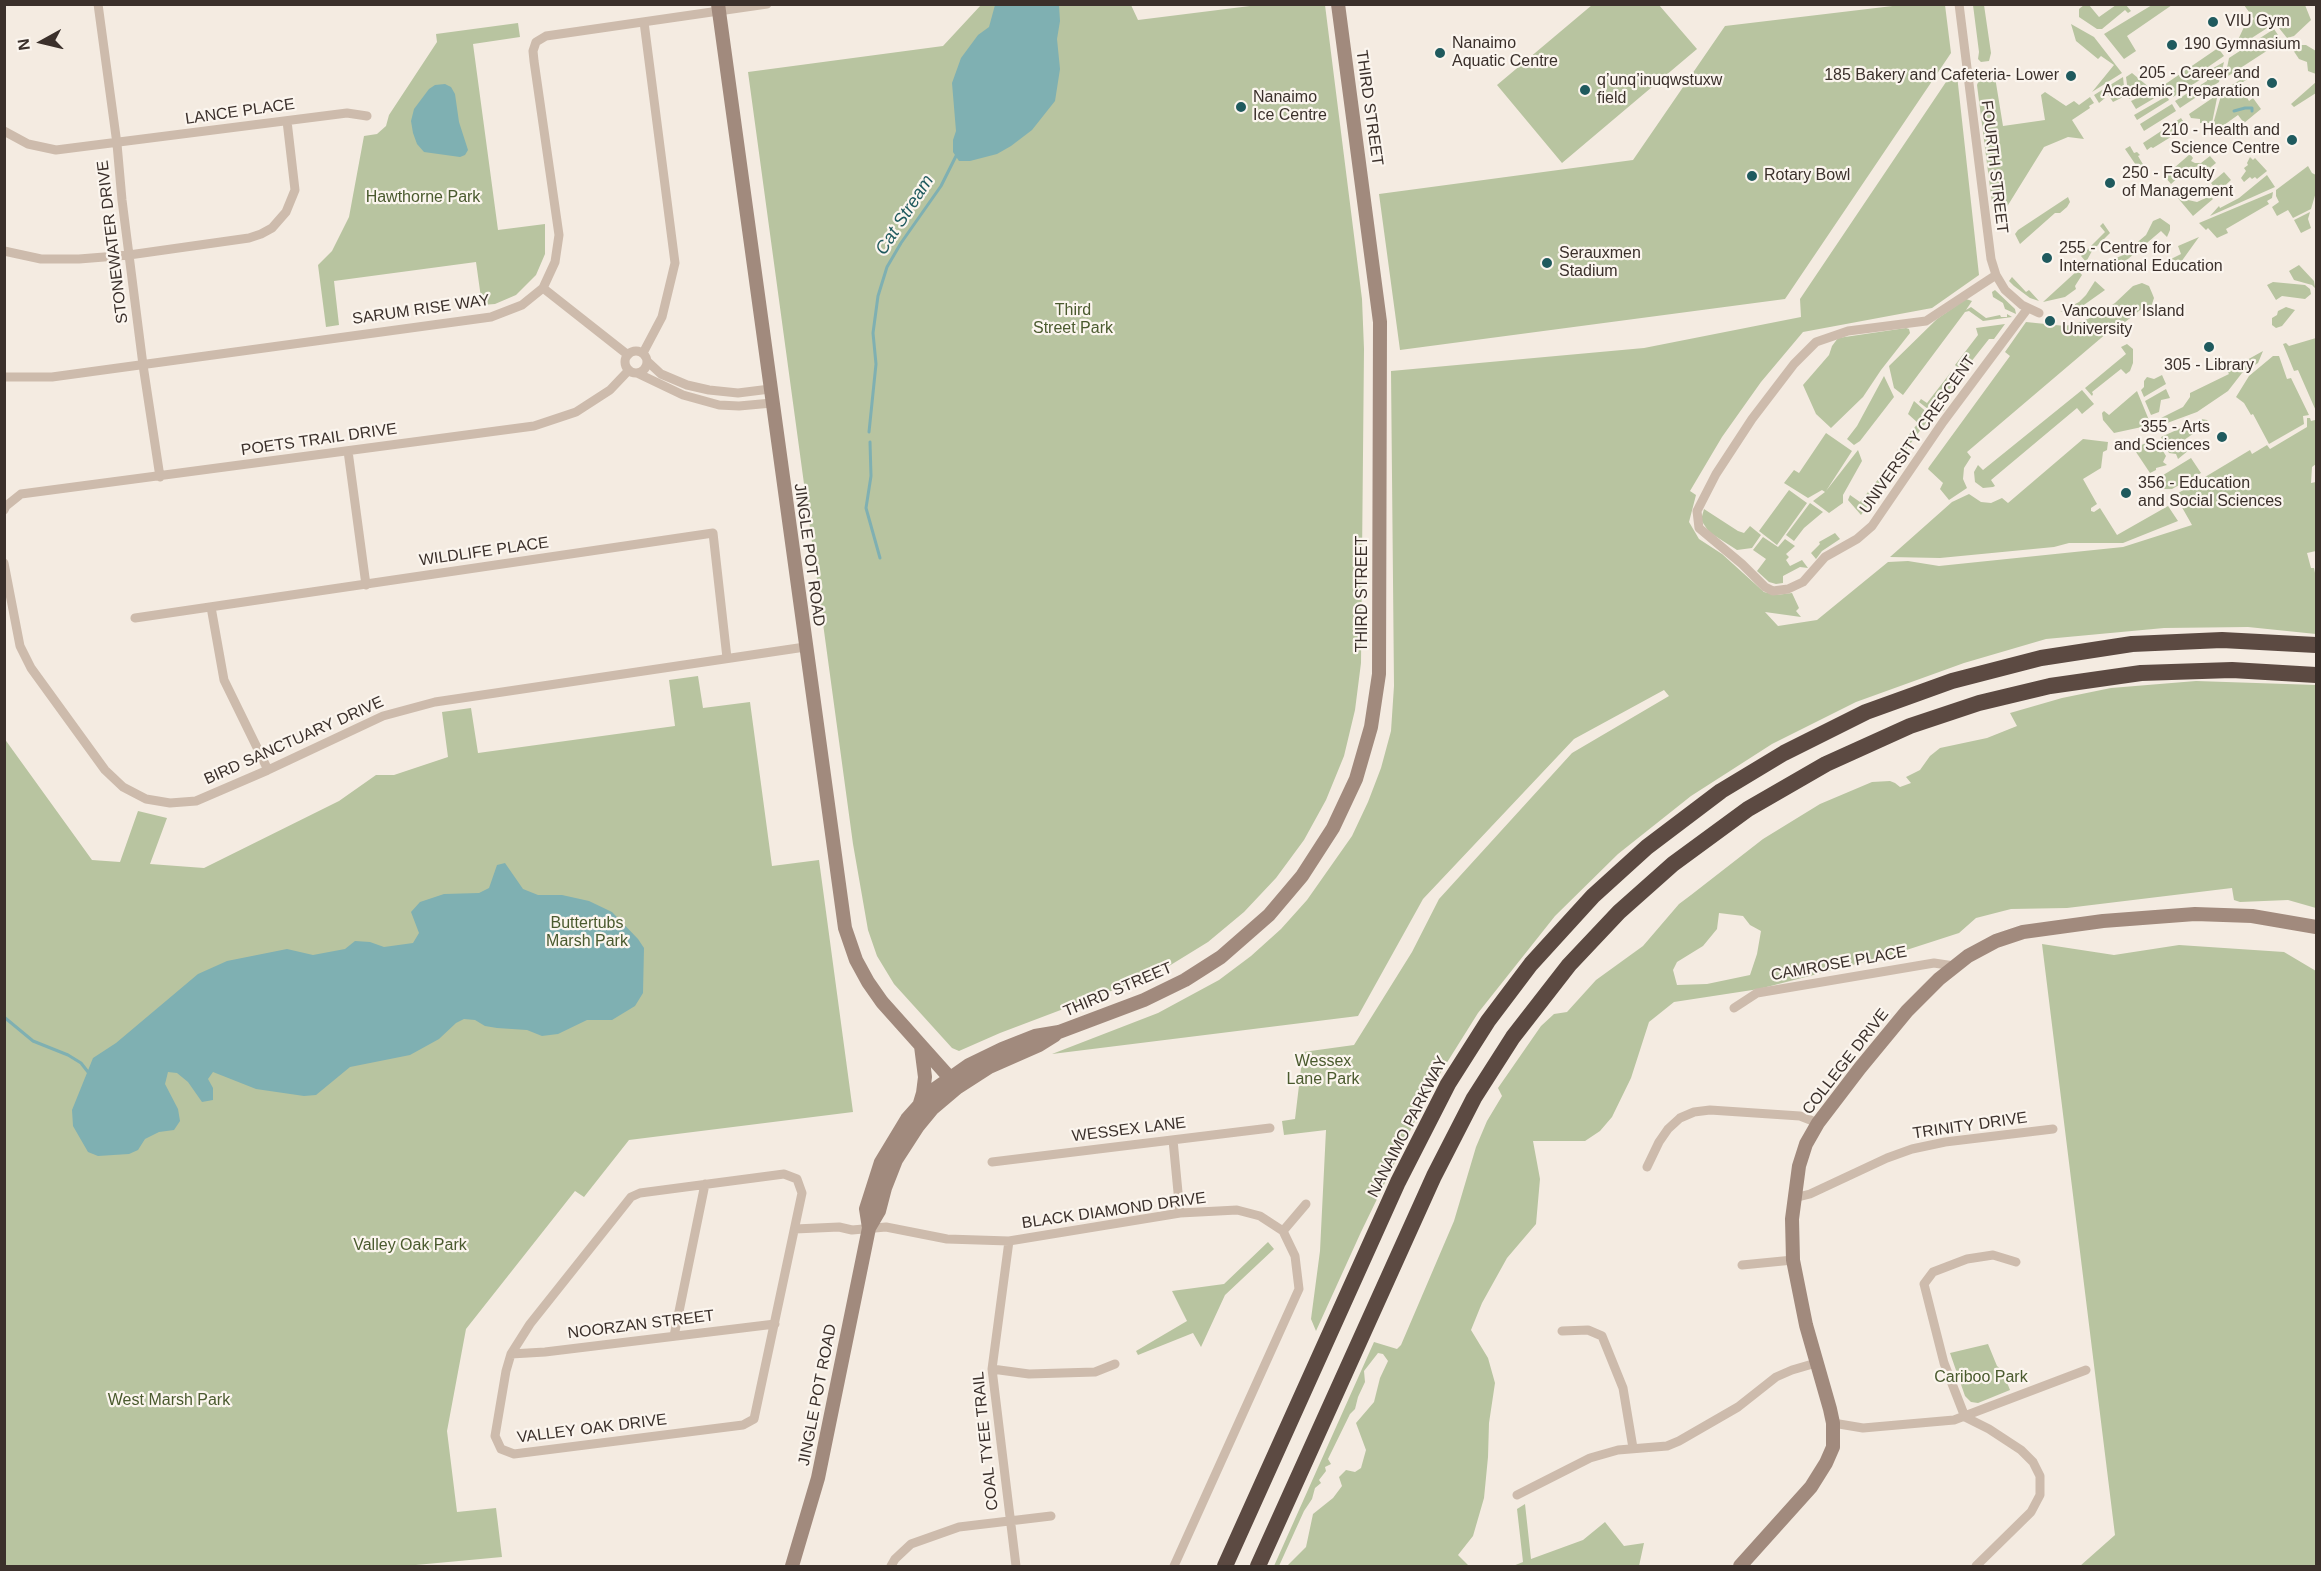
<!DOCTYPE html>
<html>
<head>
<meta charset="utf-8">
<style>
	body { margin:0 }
	#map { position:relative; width:2321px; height:1571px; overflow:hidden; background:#f4ebe1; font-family:Arial,sans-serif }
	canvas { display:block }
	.frame { position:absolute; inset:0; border:6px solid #3b302b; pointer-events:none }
	.north { position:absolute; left:12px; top:12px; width:60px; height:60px; -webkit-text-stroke:4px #fbf5ee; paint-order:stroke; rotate:262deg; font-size:16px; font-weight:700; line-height:24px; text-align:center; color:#3b302b }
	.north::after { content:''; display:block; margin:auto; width:21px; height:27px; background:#3b302b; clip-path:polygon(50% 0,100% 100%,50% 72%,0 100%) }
</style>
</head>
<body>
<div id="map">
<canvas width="2321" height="1571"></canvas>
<div class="frame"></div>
<div class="north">N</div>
</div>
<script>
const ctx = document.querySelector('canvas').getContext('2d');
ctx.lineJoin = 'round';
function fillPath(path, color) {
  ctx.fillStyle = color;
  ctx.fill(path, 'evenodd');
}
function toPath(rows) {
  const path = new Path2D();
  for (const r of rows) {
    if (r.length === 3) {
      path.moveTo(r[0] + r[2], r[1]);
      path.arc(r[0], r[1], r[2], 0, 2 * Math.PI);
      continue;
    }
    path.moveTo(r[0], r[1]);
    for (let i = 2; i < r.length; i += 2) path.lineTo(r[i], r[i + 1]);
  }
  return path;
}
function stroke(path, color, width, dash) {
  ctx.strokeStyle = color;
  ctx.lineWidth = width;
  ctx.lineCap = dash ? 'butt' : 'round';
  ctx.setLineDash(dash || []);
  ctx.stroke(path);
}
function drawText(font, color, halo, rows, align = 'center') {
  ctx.font = font + ' Arial,sans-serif';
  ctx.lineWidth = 4.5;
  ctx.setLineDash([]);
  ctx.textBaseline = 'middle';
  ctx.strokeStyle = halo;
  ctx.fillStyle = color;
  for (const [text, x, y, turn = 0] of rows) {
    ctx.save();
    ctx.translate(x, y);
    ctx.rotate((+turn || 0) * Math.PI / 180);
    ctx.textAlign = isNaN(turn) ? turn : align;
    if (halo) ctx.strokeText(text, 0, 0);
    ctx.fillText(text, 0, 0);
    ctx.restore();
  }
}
fillPath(toPath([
	[981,5,1131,5,1138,20,1258,5,1325,5,1362,299,1364,349,1361,663,1355,710,1344,756,1326,800,1304,840,1276,878,1244,912,1208,942,1169,966,1132,983,1000,1033,959,1051,952,1048,894,984,877,956,868,930,853,844,748,72,943,46],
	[1592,5,1659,5,1697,49,1562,163,1497,85],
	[1901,5,1945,5,1951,53,1785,299,1400,350,1379,194,1633,160,1725,26],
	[1973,5,1984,5,1991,53,1989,61,1981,62,1978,59,1979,52],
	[2084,5,2089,5,2099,17,2116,5,2126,5,2131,11,2128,13,2125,10,2102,29,2097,29,2079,17,2079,9],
	[2152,5,2172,5,2127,36,2136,51,2124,59,2104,34],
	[2244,5,2305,5,2311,20,2294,36,2287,38,2275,23,2230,52,2227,47,2237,42,2244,27,2254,19],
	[518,23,520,37,473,44,498,230,545,224,545,254,536,275,516,295,495,304,482,305,476,262,334,281,339,325,326,327,318,265,332,251,349,217,364,136,377,134,386,126,389,115,437,42,436,34],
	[2071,24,2094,37,2122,73,2092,92,2114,65,2101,56,2098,59,2076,41],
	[2274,29,2282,41,2225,78,2229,58],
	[2297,45,2306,45,2316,51,2316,74,2308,71,2307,62,2299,59,2291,47],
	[2218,48,2224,56,2205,69,2203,78,2173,97,2168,90,2136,109,2131,101,2164,85],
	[2224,62,2219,82,2180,108,2175,101,2207,81,2208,71],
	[1950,73,1957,75,1979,275,1932,308,1803,332,1761,382,1722,437,1690,491,1696,495,1689,522,1699,539,1722,554,1764,592,1776,595,1792,593,1799,608,1796,611,1801,617,1765,612,1778,626,1817,620,1888,562,1908,561,1939,566,2123,547,2192,525,2175,495,2250,450,2252,454,2267,445,2270,449,2307,427,2307,418,2310,418,2311,421,2315,420,2316,427,2316,464,2312,467,2311,483,2316,482,2316,551,2307,553,2311,568,2314,568,2316,578,2316,634,2248,627,2164,628,2046,639,1964,663,1856,702,1772,744,1691,796,1618,854,1555,916,1478,1013,1431,1088,1361,1232,1316,1331,1311,1319,1320,1251,1326,1130,1284,1135,1282,1121,1295,1119,1303,1052,1354,1045,1412,952,1439,899,1572,753,1669,696,1664,690,1574,739,1423,899,1358,1016,1052,1054,1158,1013,1219,980,1251,956,1281,929,1307,900,1352,836,1368,802,1381,768,1391,731,1394,686,1391,371,1644,348,1801,317,1800,299,1946,82],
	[2132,73,2150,88,2129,99,2126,77],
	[2251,73,2252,76,2234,88,2240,97,2245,94,2249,101,2253,98,2261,109,2244,123,2238,115,2210,135,2222,92,2225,89,2227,92,2234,88,2232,85],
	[1990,74,1995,77,2003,126,2045,120,2041,95,2045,92,2066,106,2074,101,2079,105,2090,97,2094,103,2089,106,2090,108,2072,120,2084,139,2068,137,2044,147,2000,218,1994,215,1993,211,1977,85,1980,77],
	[2123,77,2125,96,2113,102,2107,93,2103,96,2105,98,2099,103,2094,95],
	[2316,82,2316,93,2294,107,2291,104],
	[2167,96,2169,100,2137,120,2134,115],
	[2214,97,2217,98,2212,123,2200,123,2200,119,2191,118,2189,114],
	[2172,104,2176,111,2144,131,2140,124],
	[2181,118,2187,127,2153,148,2151,147,2147,150,2143,143],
	[2130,146,2134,153,2137,152,2140,155,2138,156,2147,171,2142,174,2125,149],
	[2190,154,2193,158,2191,161,2195,163,2201,163,2210,156,2216,163,2206,171,2202,167,2190,167,2171,184,2165,177,2166,175],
	[2250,157,2253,160,2255,158,2267,171,2257,179,2255,177,2252,179,2250,177,2244,182,2241,178,2246,171,2244,168,2248,165,2247,163],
	[2308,166,2312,173,2316,175,2316,192,2311,209,2293,218,2288,210,2277,216,2272,207,2279,202,2276,196,2276,190],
	[2224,172,2231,180,2218,192,2211,183],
	[2267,175,2275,187,2210,216,2219,206,2220,208,2239,198],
	[2273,192,2272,198,2267,201,2269,204,2226,229,2228,233,2217,238,2208,228,2206,230,2199,223],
	[2180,194,2188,200,2197,202,2210,196,2213,199,2193,216,2177,197],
	[2068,197,2070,202,2067,207,2060,213,2055,213,2020,244,2015,234,2018,230],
	[2310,212,2308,219,2311,228,2301,233,2294,220],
	[2160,218,2170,225,2170,230,2167,237,2161,231,2115,270,2105,262,2121,256,2146,235,2153,221],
	[2103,223,2110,233,2092,251,2086,262,2081,256,2105,232,2100,226],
	[2199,237,2181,262,2178,261,2166,268,2159,265,2181,254,2178,246],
	[2299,265,2314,281,2315,288,2312,285,2294,280,2289,271],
	[2078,270,2082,275,2075,286,2076,289,2065,297,2043,302],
	[2012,277,2026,292,2029,290,2039,301,2030,298,2014,286,2009,281],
	[2095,281,2105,290,2081,307,2060,312,2079,302,2086,295],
	[2273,282,2305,285,2310,289,2311,294,2305,299,2282,296,2276,300,2267,285],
	[2142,283,2149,286,2152,293,2154,298,2151,307,2147,311,2144,307,2120,326,2114,327,1967,452,1971,457,1964,468,1963,479,1967,488,1949,500,1940,489,1943,483,1928,469,1929,467,2010,356,2005,352,2026,322,2065,326,2081,322,2098,314,2115,303,2133,286],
	[1995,290,2015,309,2016,314,2005,309,2003,303,1993,297,1992,292],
	[1966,299,1972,301,1966,310,1971,307,1986,318,2000,315,2001,317,2007,317,2007,314,2012,317,1983,321,1969,311,1965,312,1903,395,1894,388,1889,366,1937,319],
	[2286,307,2295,310,2282,326,2276,328,2272,325,2272,318,2277,315,2278,311],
	[2005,324,1994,339,1989,339,1963,372,1955,365,1978,335,1976,328],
	[1906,328,1909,329,1910,333,1881,370,1863,397,1831,428,1816,414,1803,385,1829,355,1832,346,1838,338],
	[2316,338,2316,411,2298,370,2294,371,2283,344,2286,343,2289,346],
	[2127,344,2133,349,2133,363,2130,371,2126,374,2121,369,2092,392,2093,394,2092,396,2085,388,2126,354,2121,347],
	[2263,351,2258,363,2242,373,2228,391,2197,412,2159,426,2155,421,2183,407,2190,397,2190,393,2229,374,2227,371],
	[2273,356,2279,356,2287,379,2291,378,2309,415,2303,416,2304,424,2269,444,2253,414,2251,415,2244,403,2236,397,2249,376],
	[1951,372,1959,377,1940,402,1945,407,1944,411,1938,406,1933,413,1919,402,1921,399,1927,403],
	[2162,375,2166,384,2144,397,2141,390,2144,387,2144,381,2147,377,2154,379],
	[1884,376,1894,397,1860,441,1854,445,1847,439,1857,426],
	[2166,389,2170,398,2161,400,2159,412,2151,415,2145,401],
	[2082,390,2094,404,2082,414,2077,408,1991,480,1995,486,1993,487,1983,488,1975,482,1974,472,1978,465,1983,470],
	[2137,391,2151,425,2114,433,2103,420,2102,413,2104,411,2109,415],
	[1914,401,1931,416,1896,463,1893,460,1897,455,1895,453,1918,423,1908,414],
	[2201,419,2207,420,2209,423,2184,440,2189,450,2178,459,2176,454,2169,453,2161,437],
	[1826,433,1852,451,1826,491,1858,450,1862,461,1843,495,1843,503,1829,513,1813,501,1825,492,1822,490,1808,498,1784,483,1794,470,1799,473],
	[2155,438,2166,456,2163,462,2167,465,2156,468,2156,470,2150,473,2134,449],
	[2083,439,2108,442,2107,450,2103,452,2101,468,2083,479,2097,504,2091,508,2091,511,2094,512,2100,508,2117,535,2168,506,2178,521,2123,543,2069,543,2054,547,1940,558,1890,557,1952,502,1969,494,1981,502,1991,503,2002,498,2008,503],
	[2191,458,2201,473,2172,489,2158,489,2152,478,2159,475,2160,477],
	[1888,467,1894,475,1889,476,1861,515,1848,500,1850,495,1860,502],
	[1789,490,1807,503,1777,545,1759,531],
	[1810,503,1823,512,1804,528,1794,541,1786,535],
	[1704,509,1738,531,1744,533,1750,526,1761,535,1752,548,1737,550,1709,532,1701,520],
	[1835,533,1840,539,1822,551,1816,559,1811,553,1820,544,1819,542],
	[1763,537,1778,547,1785,539,1795,546,1786,554,1789,557,1786,560,1790,566,1802,560,1808,568,1800,567,1783,576,1783,583,1776,584,1769,582,1757,571,1766,559,1753,550],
	[698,676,703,708,750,702,772,866,819,860,853,1112,629,1140,584,1197,575,1191,466,1329,447,1431,457,1512,496,1508,502,1557,405,1566,5,1566,4,738,92,860,120,862,138,811,167,818,150,864,204,868,339,801,376,775,394,775,448,757,442,712,471,708,478,753,675,726,669,680],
	[2196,681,2316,685,2316,908,2288,900,2240,902,2234,900,2232,888,2067,908,2011,909,1976,918,1959,933,1891,955,1759,989,1674,1002,1649,1022,1631,1078,1612,1117,1600,1131,1585,1141,1533,1141,1540,1179,1536,1224,1507,1258,1482,1303,1471,1330,1488,1358,1495,1383,1489,1423,1488,1457,1484,1498,1473,1536,1458,1555,1469,1566,1287,1566,1306,1547,1313,1514,1333,1498,1342,1486,1339,1477,1346,1470,1355,1472,1361,1468,1366,1450,1356,1423,1374,1402,1380,1378,1388,1361,1383,1354,1378,1353,1364,1371,1365,1382,1358,1397,1355,1409,1350,1414,1328,1459,1331,1464,1325,1467,1326,1471,1319,1480,1321,1483,1315,1488,1312,1499,1304,1511,1279,1566,1274,1566,1374,1342,1397,1349,1401,1345,1454,1221,1476,1147,1487,1121,1502,1096,1498,1088,1541,1026,1554,1014,1567,1012,1596,980,1643,946,1679,904,1691,895,1763,839,1820,804,1872,782,1890,781,1895,783,1900,787,1911,783,1906,777,1920,770,1930,756,1940,748,1987,738,2017,726,2010,713,2062,698,2111,688],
	[1719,913,1743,916,1750,925,1761,931,1757,954,1750,975,1707,984,1677,985,1673,970,1677,962,1703,946,1717,929],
	[2042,944,2114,955,2179,945,2284,952,2316,971,2316,1566,2080,1566,2115,1535],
	[1268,1242,1274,1249,1225,1295,1201,1347,1193,1333,1138,1355,1136,1351,1187,1321,1172,1291,1224,1284],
	[1988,1344,1997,1366,2002,1370,2010,1390,1978,1403,1971,1402,1965,1396,1950,1353],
	[1525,1504,1531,1559,1583,1540,1605,1522,1624,1546,1644,1543,1639,1566,1513,1566,1523,1562,1517,1509]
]), '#b8c4a0');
fillPath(toPath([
	[995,5,1059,5,1060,21,1057,39,1060,69,1055,101,1032,130,1011,146,997,154,970,161,959,161,953,152,953,140,956,131,952,83,961,58,978,35,989,27],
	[445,84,451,87,455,94,459,122,468,150,465,155,460,157,424,152,417,144,413,133,411,121,414,109,429,89,435,85],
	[505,863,523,889,538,895,562,895,589,901,612,912,638,939,644,948,643,993,635,1006,612,1020,587,1020,558,1034,542,1036,527,1030,497,1028,485,1026,475,1020,464,1019,456,1023,439,1039,410,1055,350,1067,316,1095,304,1096,256,1089,213,1072,208,1079,213,1088,213,1100,202,1102,188,1082,177,1073,168,1072,165,1084,178,1109,180,1121,174,1130,159,1132,145,1139,138,1150,129,1154,98,1156,88,1152,73,1126,72,1110,93,1058,116,1043,198,974,227,961,287,949,313,955,345,949,355,941,370,942,384,947,413,943,419,933,411,912,420,902,444,894,479,893,489,888,497,865]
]), '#7fb0b2');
stroke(toPath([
	[2234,111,2245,108,2252,108,2252,111],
	[869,432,876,364,873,333,878,296,887,267,901,243,941,186,956,156],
	[870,442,871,476,866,508,880,558],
	[4,1017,33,1041,68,1055,81,1063,88,1072]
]), '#7fb0b2', 3);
stroke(toPath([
	[98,4,117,144,122,200,143,365,160,477],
	[1959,4,1991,259,1996,275,2005,290,2022,305,2039,313],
	[4,131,28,144,56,150,347,113,367,116],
	[4,251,41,259,79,259,129,255,249,238,261,234,272,228,286,212,295,190,287,121],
	[1996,275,1926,321,1848,331,1816,342,1794,364,1752,419,1716,474,1697,511,1699,528,1742,564,1765,587,1773,591,1788,589,1803,582,1825,557,1857,539,1872,526,1943,422,2028,308],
	[543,288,628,355],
	[636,362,11],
	[643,353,662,317,675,263,644,22],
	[647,361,661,374,687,385,709,390,738,393,770,389],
	[637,373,683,395,719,405,739,406,772,403],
	[4,377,52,377,491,317,522,305,543,288,555,262,559,235,534,61,533,51,536,42,546,36,767,4],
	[348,451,366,585],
	[4,510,6,506,21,494,534,426,576,412,610,390,629,370],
	[4,563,20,646,31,668,105,770,123,787,146,799,170,803,196,801,268,770,383,716,435,702,805,647],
	[211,607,224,680,268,770],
	[135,618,713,533,727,658],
	[1734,1008,1757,993,1934,963,1954,966],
	[1173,1140,1180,1213],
	[992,1162,1270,1128],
	[1647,1167,1659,1142,1668,1129,1680,1118,1694,1112,1710,1110,1800,1116,1818,1123],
	[784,1174,797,1179,802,1193,754,1419,743,1425,514,1454,501,1449,495,1436,506,1371,511,1354,530,1324,631,1197,640,1193,784,1174],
	[1794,1198,1810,1194,1887,1158,1912,1149,1945,1142,2053,1129],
	[795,1229,839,1227,852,1230,886,1227,947,1239,1009,1241,1180,1213,1237,1210,1260,1216,1283,1231,1295,1256,1299,1289,1174,1566],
	[1283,1231,1306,1204],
	[1009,1241,992,1369,1016,1566],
	[1742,1265,1793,1260],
	[1562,1331,1588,1330,1602,1336,1623,1388,1633,1448],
	[674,1336,705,1184],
	[511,1354,545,1352,775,1324],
	[992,1369,1029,1374,1095,1372,1115,1364],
	[1833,1423,1863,1428,1954,1420,2086,1370],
	[1517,1495,1590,1458,1618,1450,1667,1446,1679,1441,1738,1407,1776,1377,1792,1370,1816,1363],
	[891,1566,895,1559,911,1544,959,1527,1051,1516],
	[1976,1566,2031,1512,2040,1495,2040,1476,2033,1462,2021,1450,1989,1429,1965,1417,1944,1363,1924,1284,1933,1272,1967,1259,1993,1255,2016,1262]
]), '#cdbbac', 9);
stroke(toPath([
	[718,4,845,928,856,960,868,982,882,1002,958,1087],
	[920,1103,923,1093,925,1077,921,1046],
	[869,1228,866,1209,881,1162,907,1119,932,1091,969,1065,1002,1049,1035,1036,1059,1032,1144,1000,1185,980,1221,957,1269,915,1302,876,1333,828,1356,779,1371,727,1379,674,1380,322,1338,4],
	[792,1566,818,1478,869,1228,879,1211,885,1188,896,1160,918,1126,932,1109,958,1087,989,1067,1039,1045,1055,1035],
	[1740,1566,1811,1487,1826,1463,1833,1447,1833,1423,1830,1409,1806,1325,1793,1260,1792,1219,1799,1166,1806,1144,1818,1123,1860,1068,1907,1011,1939,979,1968,956,1996,941,2023,932,2103,921,2195,914,2252,916,2316,927]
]), '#a18a7d', 14);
stroke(toPath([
	[1225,1566,1398,1182,1448,1084,1488,1021,1531,964,1593,896,1647,847,1721,791,1784,753,1866,712,1952,681,2041,658,2132,644,2222,640,2316,645],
	[1258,1566,1434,1176,1474,1098,1513,1037,1569,965,1619,912,1673,864,1748,809,1826,764,1910,726,1979,703,2050,686,2141,673,2232,670,2316,675]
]), '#5c4a42', 16);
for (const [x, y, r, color] of [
	[2213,22,6,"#1f5a5e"],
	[2172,45,6,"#1f5a5e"],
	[1440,53,6,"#1f5a5e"],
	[2071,76,6,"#1f5a5e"],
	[2272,83,6,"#1f5a5e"],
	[1585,90,6,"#1f5a5e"],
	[1241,107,6,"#1f5a5e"],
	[2292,140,6,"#1f5a5e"],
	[1752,176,6,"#1f5a5e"],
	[2110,183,6,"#1f5a5e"],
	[2047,258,6,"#1f5a5e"],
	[1547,263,6,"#1f5a5e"],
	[2050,321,6,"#1f5a5e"],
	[2209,347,6,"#1f5a5e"],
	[2222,437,6,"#1f5a5e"],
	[2126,493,6,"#1f5a5e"]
]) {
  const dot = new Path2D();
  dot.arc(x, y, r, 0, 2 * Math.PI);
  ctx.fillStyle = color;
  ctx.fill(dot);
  stroke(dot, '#fbf5ee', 2);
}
drawText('16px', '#3b302b', '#fbf5ee', [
	["VIU Gym",2225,22],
	["Nanaimo",1452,44],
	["Aquatic Centre",1452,62],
	["190 Gymnasium",2184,45],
	["205 - Career and",2260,74,"right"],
	["Academic Preparation",2260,92,"right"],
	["185 Bakery and Cafeteria- Lower",2059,76,"right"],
	["q’unq’inuqwstuxw",1597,81],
	["field",1597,99],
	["Nanaimo",1253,98],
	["Ice Centre",1253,116],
	["210 - Health and",2280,131,"right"],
	["Science Centre",2280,149,"right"],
	["250 - Faculty",2122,174],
	["of Management",2122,192],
	["Rotary Bowl",1764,176],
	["255 - Centre for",2059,249],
	["International Education",2059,267],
	["Serauxmen",1559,254],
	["Stadium",1559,272],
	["Vancouver Island",2062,312],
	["University",2062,330],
	["305 - Library",2209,366,"center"],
	["355 - Arts",2210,428,"right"],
	["and Sciences",2210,446,"right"],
	["356 - Education",2138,484],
	["and Social Sciences",2138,502]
], 'left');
drawText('16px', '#3b302b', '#fbf5ee', [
	["THIRD STREET",1369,108,82],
	["LANCE PLACE",240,112,-8],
	["FOURTH STREET",1994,167,83],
	["STONEWATER DRIVE",113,242,-97],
	["SARUM RISE WAY",421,310,-8],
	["UNIVERSITY CRESCENT",1918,435,-55],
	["POETS TRAIL DRIVE",319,440,-8],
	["WILDLIFE PLACE",484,552,-8],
	["JINGLE POT ROAD",809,555,82],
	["THIRD STREET",1363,594,-90],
	["BIRD SANCTUARY DRIVE",294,741,-24],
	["CAMROSE PLACE",1839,964,-10],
	["THIRD STREET",1118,990,-23],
	["COLLEGE DRIVE",1846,1062,-52],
	["TRINITY DRIVE",1970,1126,-8],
	["NANAIMO PARKWAY",1408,1127,-63],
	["WESSEX LANE",1129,1130,-7],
	["BLACK DIAMOND DRIVE",1114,1211,-8],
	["NOORZAN STREET",641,1325,-7],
	["JINGLE POT ROAD",818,1395,-79],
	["VALLEY OAK DRIVE",592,1429,-7],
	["COAL TYEE TRAIL",986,1441,-96]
]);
drawText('16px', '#4a5a2e', '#fbf5ee', [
	["Hawthorne Park",423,198],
	["Third",1073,311],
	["Street Park",1073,329],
	["Buttertubs",587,924],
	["Marsh Park",587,942],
	["Wessex",1323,1062],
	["Lane Park",1323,1080],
	["Valley Oak Park",410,1246],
	["Cariboo Park",1981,1378],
	["West Marsh Park",169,1401]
]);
drawText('italic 18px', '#1f5a5e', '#fbf5ee', [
	["Cat Stream",905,215,-57]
]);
</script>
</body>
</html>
